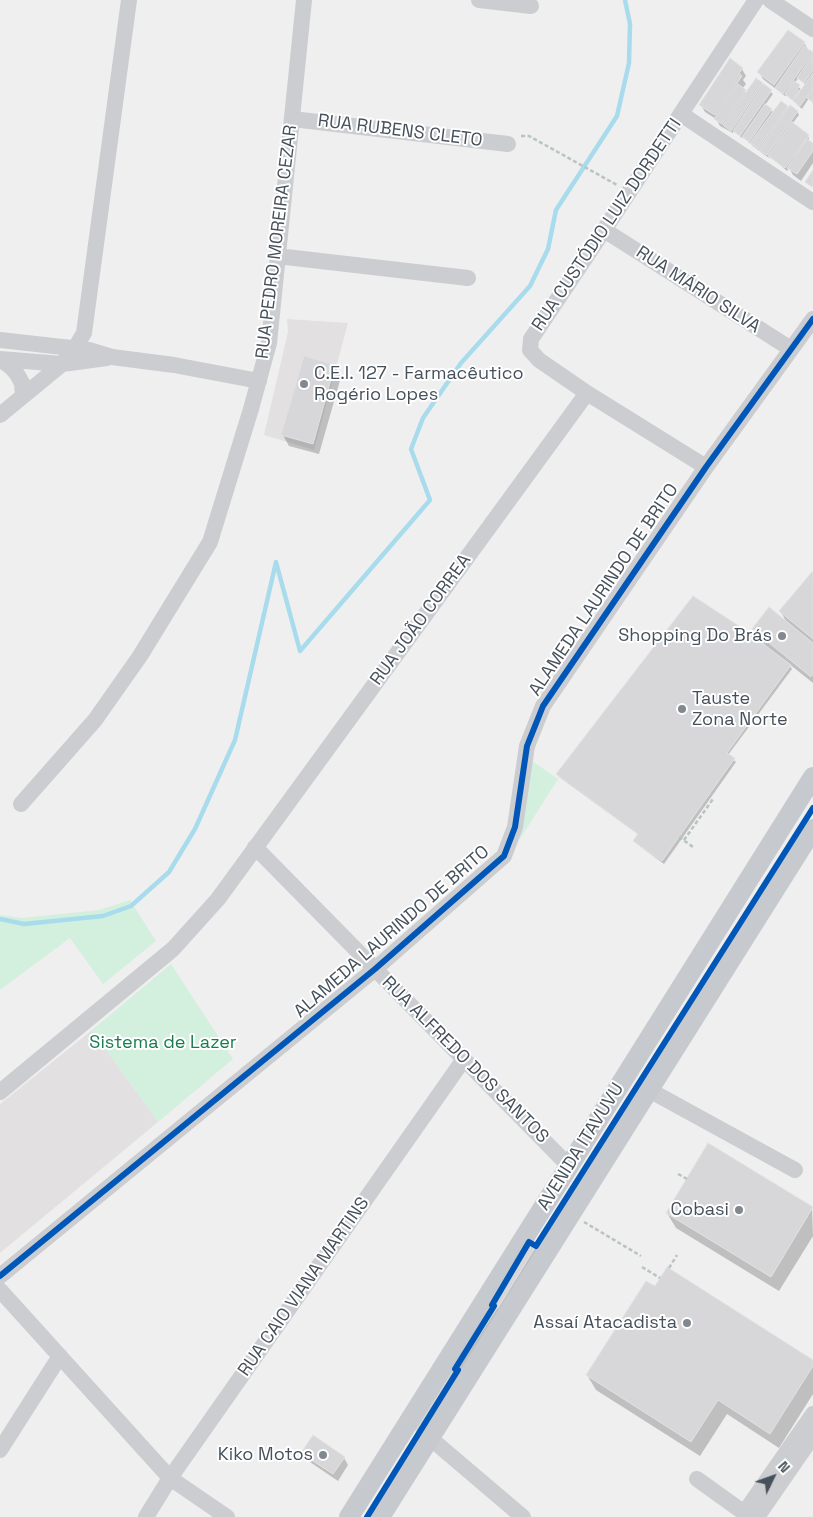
<!DOCTYPE html>
<html>
<head>
<meta charset="utf-8">
<style>
	body { margin:0 }
	#map { position:relative; width:813px; height:1517px; overflow:hidden; background:#f0efef; font-family:"Space Grotesk",sans-serif }
	canvas { display:block }
	.north { position:absolute; left:748px; top:1452px; width:50px; height:50px; -webkit-text-stroke:4px #fff; paint-order:stroke; rotate:48deg; font-size:14px; font-weight:700; line-height:20px; text-align:center; color:#46515c }
	.north::after { content:''; display:block; margin:auto; width:18px; height:22px; background:#46515c; clip-path:polygon(50% 0,100% 100%,50% 72%,0 100%) }
</style>
</head>
<body>
<div id="map">
<canvas width="813" height="1517"></canvas>
<div class="north">N</div>
</div>
<script>
const ctx = document.querySelector('canvas').getContext('2d');
ctx.lineJoin = 'round';
function fillPath(path, color) {
  ctx.fillStyle = color;
  ctx.fill(path, 'evenodd');
}
function toPath(rows) {
  const path = new Path2D();
  for (const r of rows) {
    path.moveTo(r[0], r[1]);
    for (let i = 2; i < r.length; i += 2) path.lineTo(r[i], r[i + 1]);
  }
  return path;
}
function stroke(path, color, width, dash) {
  ctx.strokeStyle = color;
  ctx.lineWidth = width;
  ctx.lineCap = dash ? 'butt' : 'round';
  ctx.setLineDash(dash || []);
  ctx.stroke(path);
}
function drawText(font, color, halo, rows, align = 'center') {
  ctx.font = font + ' "Space Grotesk",sans-serif';
  ctx.lineWidth = 4;
  ctx.setLineDash([]);
  ctx.textBaseline = 'middle';
  ctx.strokeStyle = halo;
  ctx.fillStyle = color;
  for (const [text, x, y, turn = 0] of rows) {
    ctx.save();
    ctx.translate(x, y);
    ctx.rotate((+turn || 0) * Math.PI / 180);
    ctx.textAlign = isNaN(turn) ? turn : align;
    if (halo) ctx.strokeText(text, 0, 0);
    ctx.fillText(text, 0, 0);
    ctx.restore();
  }
}
fillPath(toPath([
	[287,319,348,323,314,450,264,435,288,332],
	[92,1030,158,1122,0,1253,0,1104]
]), '#e2e0e1');
fillPath(toPath([
	[532,761,558,779,520,839,517,840],
	[130,900,156,941,103,984,70,938,0,990,0,915,22,918,99,910],
	[171,964,233,1059,158,1122,92,1030]
]), '#d3efde');
fillPath(toPath([
	[804,43,808,49,813,52,813,103,809,98,802,109,787,95,785,96,763,79,759,72],
	[798,78,806,85,802,91,795,83],
	[742,69,746,76,743,80,746,84,742,89,746,93,762,84,773,94,765,105,774,113,787,107,788,110,797,111,799,115,792,124,808,136,809,139,808,141,813,145,813,163,801,181,793,175,789,168,787,171,770,156,769,158,754,147,743,137,742,138,734,131,733,133,720,126,716,119,705,112,701,105],
	[305,358,335,366,341,377,319,454,289,446,283,435],
	[813,575,813,683,788,663,792,669,728,755,736,762,664,864,637,844,635,841,639,835,559,777,557,774,764,646,765,645,760,640,753,629,788,625,781,612],
	[812,1208,813,1236,779,1291,676,1228,667,1213],
	[530,1244,535,1247,540,1254,424,1439,418,1435,414,1428,454,1367],
	[813,1361,813,1394,779,1448,727,1414,700,1456,596,1390,587,1375],
	[303,1453,344,1458,348,1465,338,1481,307,1460]
]), '#0003');
stroke(toPath([
	[0,919,24,924,103,916,131,906,169,872,195,829,235,740,276,562,300,651,430,500,411,449,423,418,461,363,530,286,548,249,556,210,617,116,629,63,630,24,625,0]
]), '#a8dced', 4.5);
const building = toPath([
	[788,30,805,42,774,85,757,72,788,30],
	[804,46,813,53,783,94,775,88,804,46],
	[813,55,813,70,804,83,797,78,813,55],
	[730,58,743,68,739,73,742,76,715,115,699,105,730,58],
	[813,73,813,88,800,106,793,101,813,73],
	[756,78,763,83,731,131,723,125,756,78],
	[794,81,800,85,797,89,800,91,792,100,785,94,794,81],
	[738,84,746,90,722,124,714,119,738,84],
	[764,84,772,90,740,136,733,131,764,84],
	[813,90,813,102,807,98,813,90],
	[781,101,788,106,758,149,750,143,781,101],
	[765,104,772,109,749,142,742,137,765,104],
	[790,105,798,111,767,155,759,150,790,105],
	[792,122,809,135,785,168,768,156,792,122],
	[807,139,813,143,813,151,797,174,787,168,807,139],
	[813,170,813,186,812,187,805,182,813,170],
	[304,356,335,365,313,444,281,435,304,356],
	[812,572,813,573,813,639,779,611,812,572],
	[693,596,742,628,791,665,727,753,735,758,662,861,633,841,638,834,556,774,693,596],
	[769,607,813,643,813,674,811,677,752,629,769,607],
	[708,1143,813,1207,771,1277,666,1213,708,1143],
	[529,1242,536,1246,498,1308,491,1304,529,1242],
	[667,1267,813,1360,813,1366,770,1434,718,1400,691,1442,586,1375,646,1281,655,1286,667,1267],
	[492,1305,497,1308,457,1370,452,1367,492,1305],
	[451,1366,458,1370,420,1433,412,1428,451,1366],
	[313,1435,345,1457,333,1474,301,1453,313,1435]
]);
fillPath(building, '#d7d7d9');
stroke(building, '#e1e1e2', 1);
stroke(toPath([
	[521,136,529,136,617,185],
	[679,837,693,847],
	[684,840,713,799],
	[678,1174,687,1179],
	[584,1222,641,1256],
	[642,1267,660,1278],
	[669,1268,677,1255]
]), '#b8c4c0', 2.5, [4, 2.5]);
stroke(toPath([
	[479,0,531,6],
	[770,0,813,29],
	[681,114,813,202],
	[292,119,508,144],
	[604,230,791,349],
	[277,256,468,278],
	[0,340,89,350,112,357,174,365,259,381],
	[0,359,62,364,107,358],
	[0,359,11,367,17,374,22,383,23,396],
	[0,415,62,364,75,348,84,333,129,0],
	[706,467,587,393,539,360,530,350,531,339,604,230,756,0],
	[21,804,95,720,140,656,210,542,251,409,269,343,304,0],
	[255,847,569,1166],
	[649,1090,795,1170],
	[0,1092,173,949,218,899,587,393],
	[0,1276,375,969,504,856,515,827,527,746,543,706,706,467,813,319],
	[0,1290,170,1478,227,1517],
	[430,1438,523,1517],
	[0,1450,60,1356],
	[697,1479,750,1517],
	[744,1513,813,1414],
	[146,1517,170,1478,464,1059],
	[757,1517,813,1436]
]), '#cbcdd0', 16);
stroke(toPath([
	[349,1517,813,777],
	[380,1517,813,829]
]), '#c6cace', 20);
stroke(toPath([
	[0,1276,375,969,504,856,515,827,527,746,543,706,706,467,813,319],
	[492,1305,529,1242,536,1246,813,808],
	[367,1517,458,1370,455,1369,494,1306]
]), '#0057b8', 6);
for (const [x, y, r, color] of [
	[304,384,5,"#82888f"],
	[782,636,5,"#82888f"],
	[682,709,5,"#82888f"],
	[739,1210,5,"#82888f"],
	[687,1323,5,"#82888f"],
	[323,1455,5,"#82888f"]
]) {
  const dot = new Path2D();
  dot.arc(x, y, r, 0, 2 * Math.PI);
  ctx.fillStyle = color;
  ctx.fill(dot);
  stroke(dot, '#fff', 2);
}
drawText('18px', '#46515c', '#fff', [
	["RUA RUBENS CLETO",400,131,7],
	["RUA CUSTÓDIO LUIZ DORDETTI",607,225,-56],
	["RUA PEDRO MOREIRA CEZAR",277,242,-83],
	["RUA MÁRIO SILVA",698,290,33],
	["ALAMEDA LAURINDO DE BRITO",604,590,-56],
	["RUA JOÃO CORREA",421,620,-54],
	["ALAMEDA LAURINDO DE BRITO",392,932,-41],
	["RUA ALFREDO DOS SANTOS",465,1060,45],
	["AVENIDA ITAVUVU",581,1147,-58],
	["RUA CAIO VIANA MARTINS",304,1287,-55]
]);
drawText('18px', '#46515c', '#fff', [
	["C.E.I. 127 - Farmacêutico",314,374,"left"],
	["Rogério Lopes",314,395,"left"],
	["Shopping Do Brás",772,636],
	["Tauste",692,699,"left"],
	["Zona Norte",692,720,"left"],
	["Cobasi",729,1210],
	["Assaí Atacadista",677,1323],
	["Kiko Motos",313,1455]
], 'right');
drawText('18px', '#177d4e', '#fff', [
	["Sistema de Lazer",163,1043]
]);
</script>
</body>
</html>
